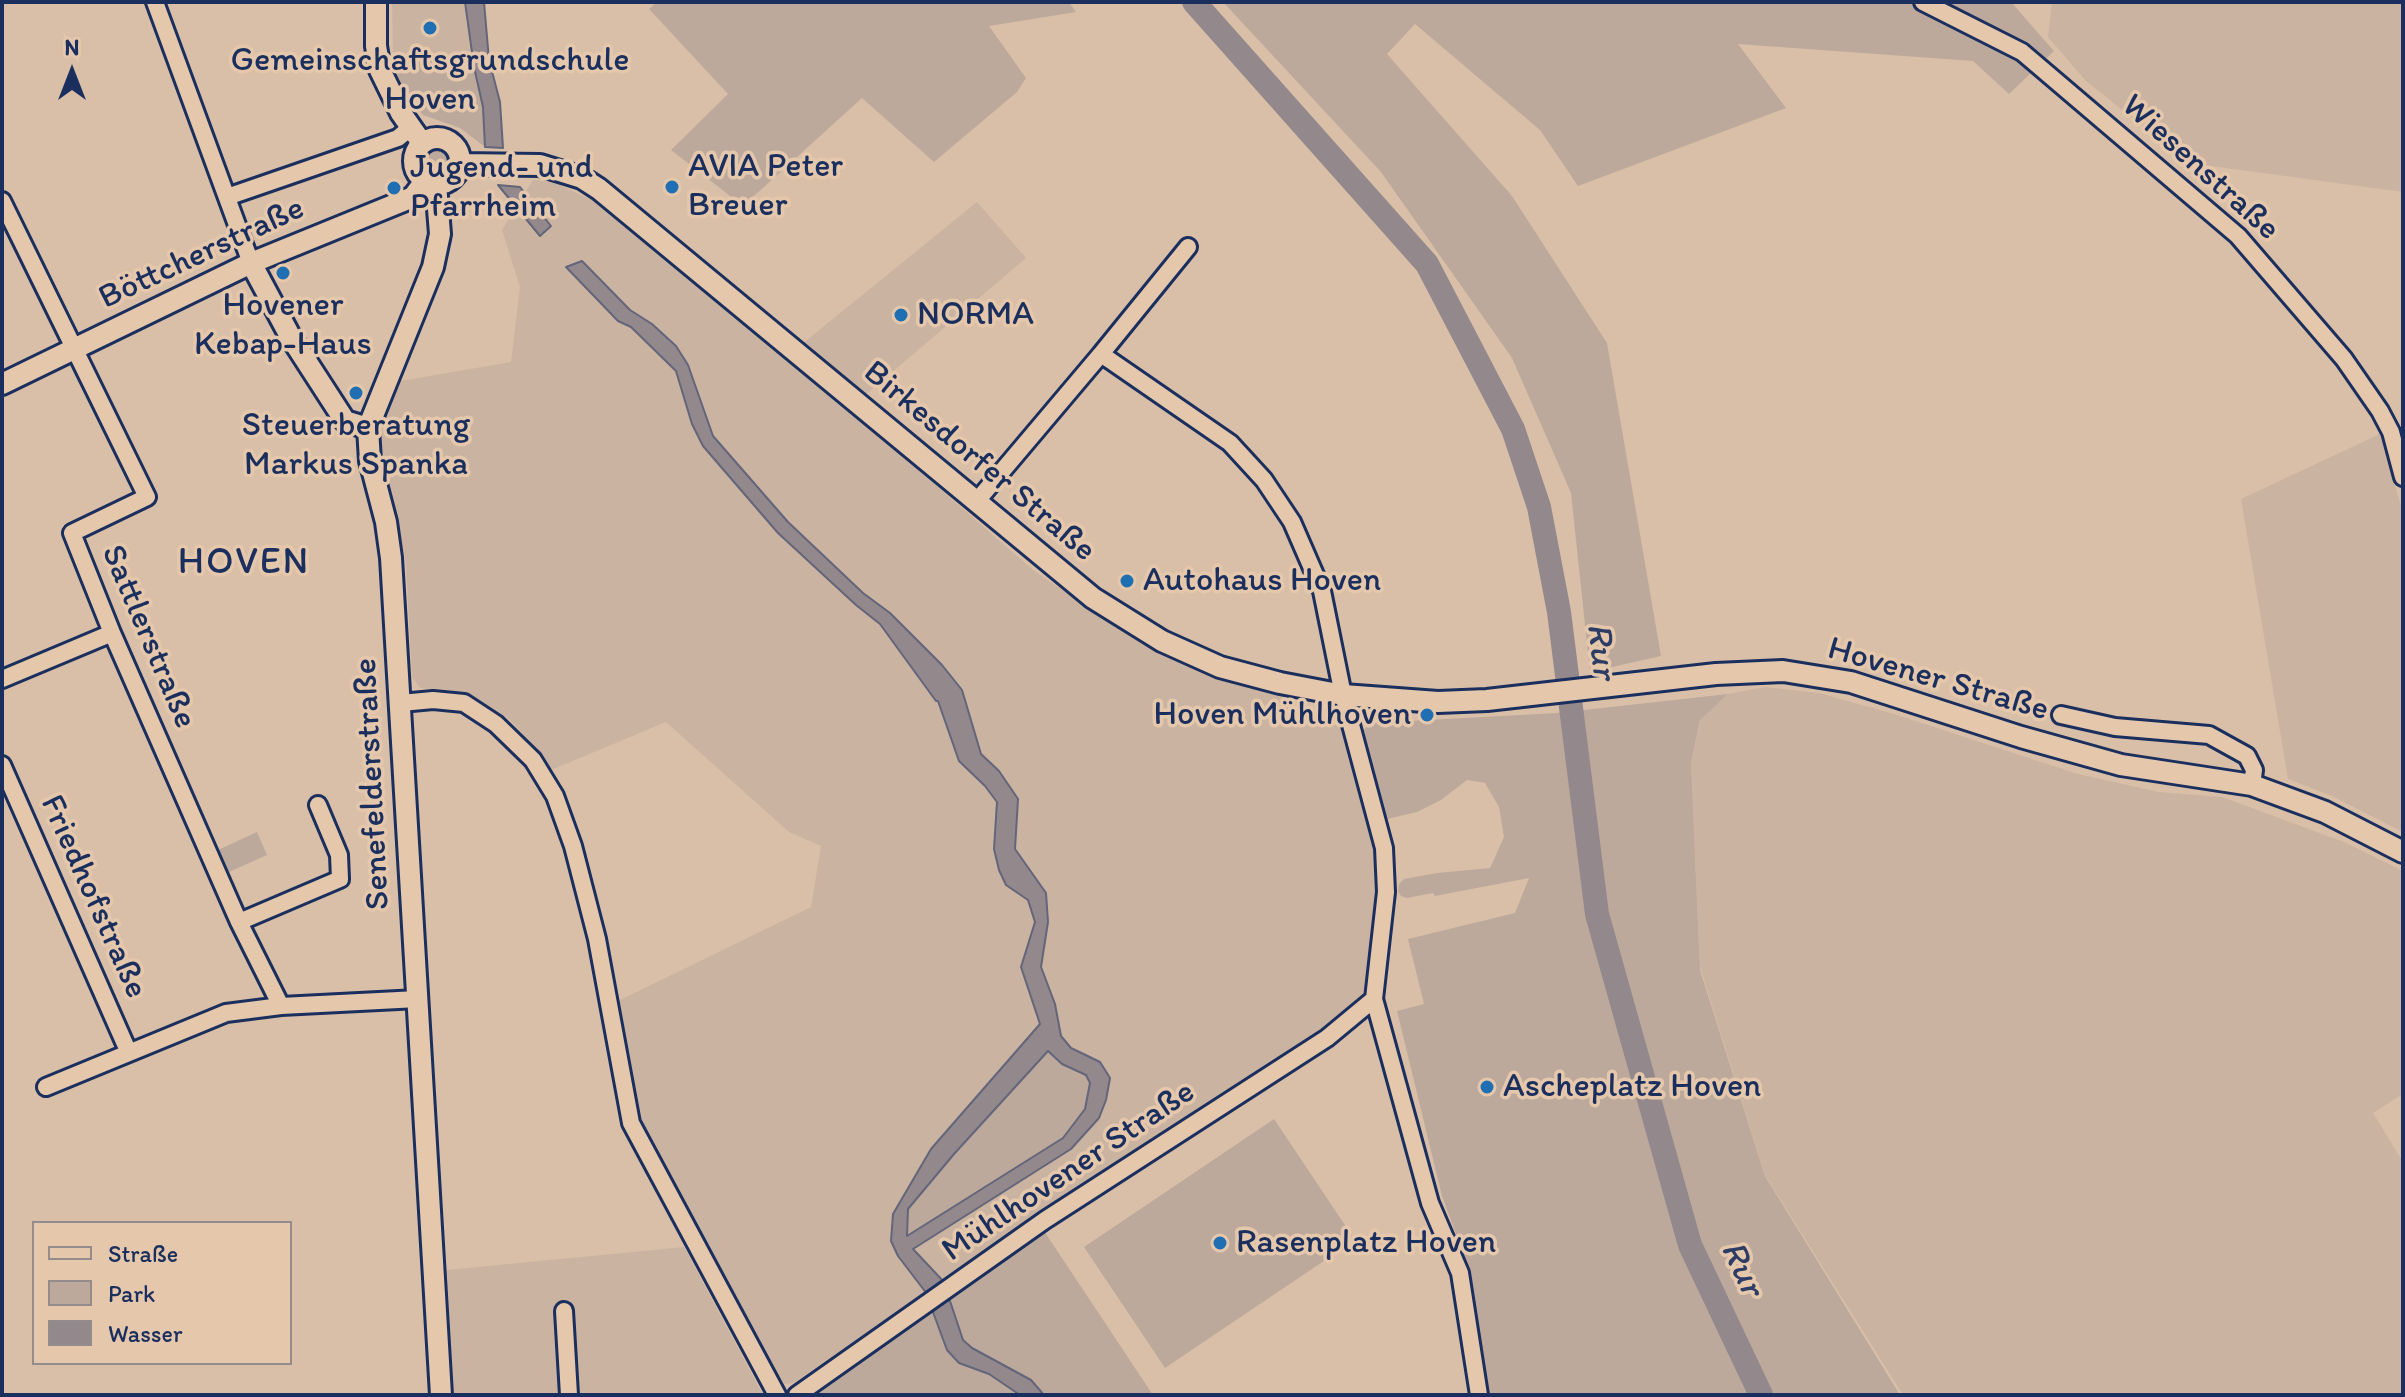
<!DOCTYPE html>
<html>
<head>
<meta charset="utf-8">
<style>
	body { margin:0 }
	#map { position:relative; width:2405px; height:1397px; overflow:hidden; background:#d9bfa7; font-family:Itim,sans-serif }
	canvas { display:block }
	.frame { position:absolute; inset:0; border:4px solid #1b2f5e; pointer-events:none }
	.legend { position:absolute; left:32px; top:1221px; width:260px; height:144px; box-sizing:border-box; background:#e5c8ac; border:2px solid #948b8d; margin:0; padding:10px 14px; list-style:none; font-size:24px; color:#1b2f5e }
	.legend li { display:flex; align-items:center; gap:16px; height:40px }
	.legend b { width:40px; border:2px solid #948b8d }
	.north { position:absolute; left:32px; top:32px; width:80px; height:80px; -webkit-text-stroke:6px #e5c8ac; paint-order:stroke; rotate:0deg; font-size:22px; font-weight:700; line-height:32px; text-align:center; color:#1b2f5e }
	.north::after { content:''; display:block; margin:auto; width:28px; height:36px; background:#1b2f5e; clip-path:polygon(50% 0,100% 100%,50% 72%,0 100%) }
</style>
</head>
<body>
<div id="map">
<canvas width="2405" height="1397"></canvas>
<div class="frame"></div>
<ul class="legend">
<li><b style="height:10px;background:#e5c8ac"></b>Straße</li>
<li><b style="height:22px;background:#bda99c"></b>Park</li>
<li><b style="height:22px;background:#93898d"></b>Wasser</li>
</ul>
<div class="north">N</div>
</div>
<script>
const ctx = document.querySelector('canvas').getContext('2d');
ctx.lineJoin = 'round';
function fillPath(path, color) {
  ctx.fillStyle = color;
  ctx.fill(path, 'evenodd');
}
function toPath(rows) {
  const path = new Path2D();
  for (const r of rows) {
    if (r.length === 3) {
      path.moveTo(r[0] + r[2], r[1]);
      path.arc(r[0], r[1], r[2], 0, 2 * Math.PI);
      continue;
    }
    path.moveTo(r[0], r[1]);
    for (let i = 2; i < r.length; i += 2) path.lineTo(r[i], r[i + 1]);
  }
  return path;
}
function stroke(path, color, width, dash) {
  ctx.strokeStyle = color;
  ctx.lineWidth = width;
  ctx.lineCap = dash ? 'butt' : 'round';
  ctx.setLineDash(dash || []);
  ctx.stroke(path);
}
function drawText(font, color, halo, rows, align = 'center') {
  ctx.font = font + ' Itim,sans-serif';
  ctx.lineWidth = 7;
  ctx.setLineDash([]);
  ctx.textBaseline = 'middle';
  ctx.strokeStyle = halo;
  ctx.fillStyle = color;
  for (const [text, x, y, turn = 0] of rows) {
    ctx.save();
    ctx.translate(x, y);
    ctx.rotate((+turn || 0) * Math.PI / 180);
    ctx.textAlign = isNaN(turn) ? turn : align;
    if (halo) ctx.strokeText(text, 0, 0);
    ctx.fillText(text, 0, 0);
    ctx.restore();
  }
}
fillPath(toPath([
	[392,2,464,2,471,55,393,58],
	[2052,2,2403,2,2403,192,2189,163,2086,81,2048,37],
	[533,180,553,182,592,200,757,329,1033,570,1099,615,1156,650,1216,677,1329,712,1348,733,1381,869,1370,968,1363,998,1347,1014,1312,1040,1040,1214,793,1383,785,1384,779,1376,637,1119,616,1002,811,907,821,846,789,832,666,722,551,770,543,755,508,718,467,693,420,688,412,677,406,564,396,517,378,460,376,433,395,382,511,362,520,287,502,230],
	[977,202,1026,258,864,396,802,344],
	[2380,434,2403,513,2403,832,2332,796,2288,779,2241,499],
	[1765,687,1819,693,1894,714,2078,774,2159,792,2222,797,2344,842,2403,871,2403,1094,2373,1113,2403,1162,2403,1395,1903,1395,1765,1175,1700,967,1691,763,1701,718,1728,694],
	[684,1247,763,1395,453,1395,447,1270]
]), '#cab3a1');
fillPath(toPath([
	[657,2,1069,2,1076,12,989,26,1026,78,1017,92,934,162,862,98,743,206,671,150,728,94,649,9],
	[1223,2,2011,2,2054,51,2009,94,1973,61,1738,44,1786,108,1578,186,1540,130,1415,24,1387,54,1512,196,1607,343,1661,656,1590,672,1571,493,1512,358,1381,172],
	[471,55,483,107,485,147,460,128,423,115,406,94,393,68,393,58],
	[437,161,13],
	[1728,694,1700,720,1691,763,1700,970,1765,1176,1900,1395,1489,1395,1470,1272,1442,1196,1397,1011,1424,1004,1408,939,1515,913,1529,878,1435,896,1433,893,1407,898,1401,896,1398,891,1399,884,1404,879,1437,873,1490,868,1504,837,1499,807,1485,783,1467,780,1441,800,1417,812,1383,820,1360,733,1371,723,1557,713],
	[257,832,267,855,229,872,218,850],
	[1048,1050,1062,1064,1086,1075,1090,1083,1085,1109,1063,1138,906,1237,908,1209,954,1154],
	[1274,1119,1355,1240,1165,1368,1084,1247],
	[1044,1231,1153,1395,1044,1395,1031,1380,972,1348,963,1340,947,1292,1036,1233],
	[930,1304,947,1350,959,1363,989,1374,1020,1395,805,1395]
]), '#bda99c');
const water = toPath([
	[465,2,484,2,489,60,500,102,503,148,485,147,483,107,474,67,465,2],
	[498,185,520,187,551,226,540,236,498,185],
	[582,261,630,310,652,324,676,346,688,365,713,436,788,522,863,593,890,613,942,665,962,690,981,754,999,771,1018,799,1015,849,1046,893,1048,922,1041,967,1055,1004,1061,1036,1071,1048,1100,1062,1110,1078,1106,1100,1099,1118,1071,1149,913,1249,944,1282,927,1294,898,1256,891,1241,893,1214,931,1149,1040,1024,1021,967,1035,922,1028,900,1006,885,999,870,994,849,997,802,985,786,959,761,938,701,936,701,880,624,856,605,778,533,703,446,692,424,676,371,631,327,618,321,566,267,582,261],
	[1048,1051,1062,1064,1086,1075,1090,1083,1085,1109,1063,1138,907,1236,908,1209,954,1154,1048,1051],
	[947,1292,963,1340,972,1348,1031,1380,1044,1395,1020,1395,989,1374,959,1363,947,1350,930,1304,947,1292]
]);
fillPath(water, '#93898d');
stroke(water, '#63657a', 2);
stroke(toPath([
	[1194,2,1427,264,1513,429,1539,507,1559,612,1597,914,1690,1245,1761,1395]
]), '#93898d', 24);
const minor = toPath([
	[155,2,251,263],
	[1923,2,2022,52,2238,236,2344,359,2380,411,2391,432,2403,477],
	[227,197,398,138,410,128],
	[2,201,147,497,72,533,112,633,239,922,281,1006],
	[1101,354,1188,247],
	[2,679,112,633],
	[401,703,433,700,464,703,496,724,533,760,555,796,573,846,597,939,631,1123,777,1395],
	[2061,715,2115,727,2209,735,2247,756,2254,770,2252,785],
	[2,765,129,1053],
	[239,922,340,879,339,855,318,805],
	[1374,999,1430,1203,1460,1273,1479,1395],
	[46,1087,226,1013,281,1006,418,999],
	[564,1311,569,1395],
	[797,1395,1045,1220,1327,1038,1374,999,1386,892,1384,848,1343,695,1322,591,1292,522,1264,480,1230,443,1101,354,976,502]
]);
const major = toPath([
	[376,2,376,46,380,70,401,113,422,143],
	[437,161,23],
	[460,164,540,165,582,178,599,189,1093,598,1162,641,1220,667,1280,683,1343,695,1438,702,1487,700,1716,674,1783,671,1851,682,2021,737,2121,765,2252,785,2325,812,2403,852],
	[436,184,440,234,433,267,368,428,370,461,386,522,391,558,441,1395],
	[251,263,290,336,345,421,368,428],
	[2,384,251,263,413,197,425,181]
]);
stroke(minor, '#1b2f5e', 22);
stroke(major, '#1b2f5e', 26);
stroke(minor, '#e5c8ac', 16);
stroke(major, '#e5c8ac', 20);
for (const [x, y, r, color] of [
	[430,28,8,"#1f6fb2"],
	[672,187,8,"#1f6fb2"],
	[394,188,8,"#1f6fb2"],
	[283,273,8,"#1f6fb2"],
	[901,315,8,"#1f6fb2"],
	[356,393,8,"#1f6fb2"],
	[1127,581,8,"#1f6fb2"],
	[1427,715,8,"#1f6fb2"],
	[1487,1087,8,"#1f6fb2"],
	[1220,1243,8,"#1f6fb2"]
]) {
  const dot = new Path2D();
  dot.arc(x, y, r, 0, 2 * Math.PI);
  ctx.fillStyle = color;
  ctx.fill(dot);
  stroke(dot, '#e5c8ac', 3);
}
drawText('34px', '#1b2f5e', '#e5c8ac', [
	["Gemeinschaftsgrundschule",430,61,"center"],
	["Hoven",430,100,"center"],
	["AVIA Peter",688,167],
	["Breuer",688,206],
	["Jugend- und",410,168],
	["Pfarrheim",410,207],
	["Hovener",283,306,"center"],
	["Kebap-Haus",283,345,"center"],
	["NORMA",917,315],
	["Steuerberatung",356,426,"center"],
	["Markus Spanka",356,465,"center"],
	["Autohaus Hoven",1143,581],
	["Hoven Mühlhoven",1411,715,"right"],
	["Ascheplatz Hoven",1503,1087],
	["Rasenplatz Hoven",1236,1243]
], 'left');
drawText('34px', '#1b2f5e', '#e5c8ac', [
	["Wiesenstraße",2200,168,42],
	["Böttcherstraße",202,254,-25],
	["Birkesdorfer Straße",979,462,40],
	["Sattlerstraße",148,637,67],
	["Hovener Straße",1938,680,16],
	["Senefelderstraße",373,784,-93],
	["Friedhofstraße",93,897,66],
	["Mühlhovener Straße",1069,1172,-34]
]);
drawText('italic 36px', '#2d3c65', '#e5c8ac', [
	["Rur",1600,651,83],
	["Rur",1741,1269,65]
]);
ctx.letterSpacing = '2px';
drawText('38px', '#1b2f5e', '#e5c8ac', [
	["HOVEN",244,563]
]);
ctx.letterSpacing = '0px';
</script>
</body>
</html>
